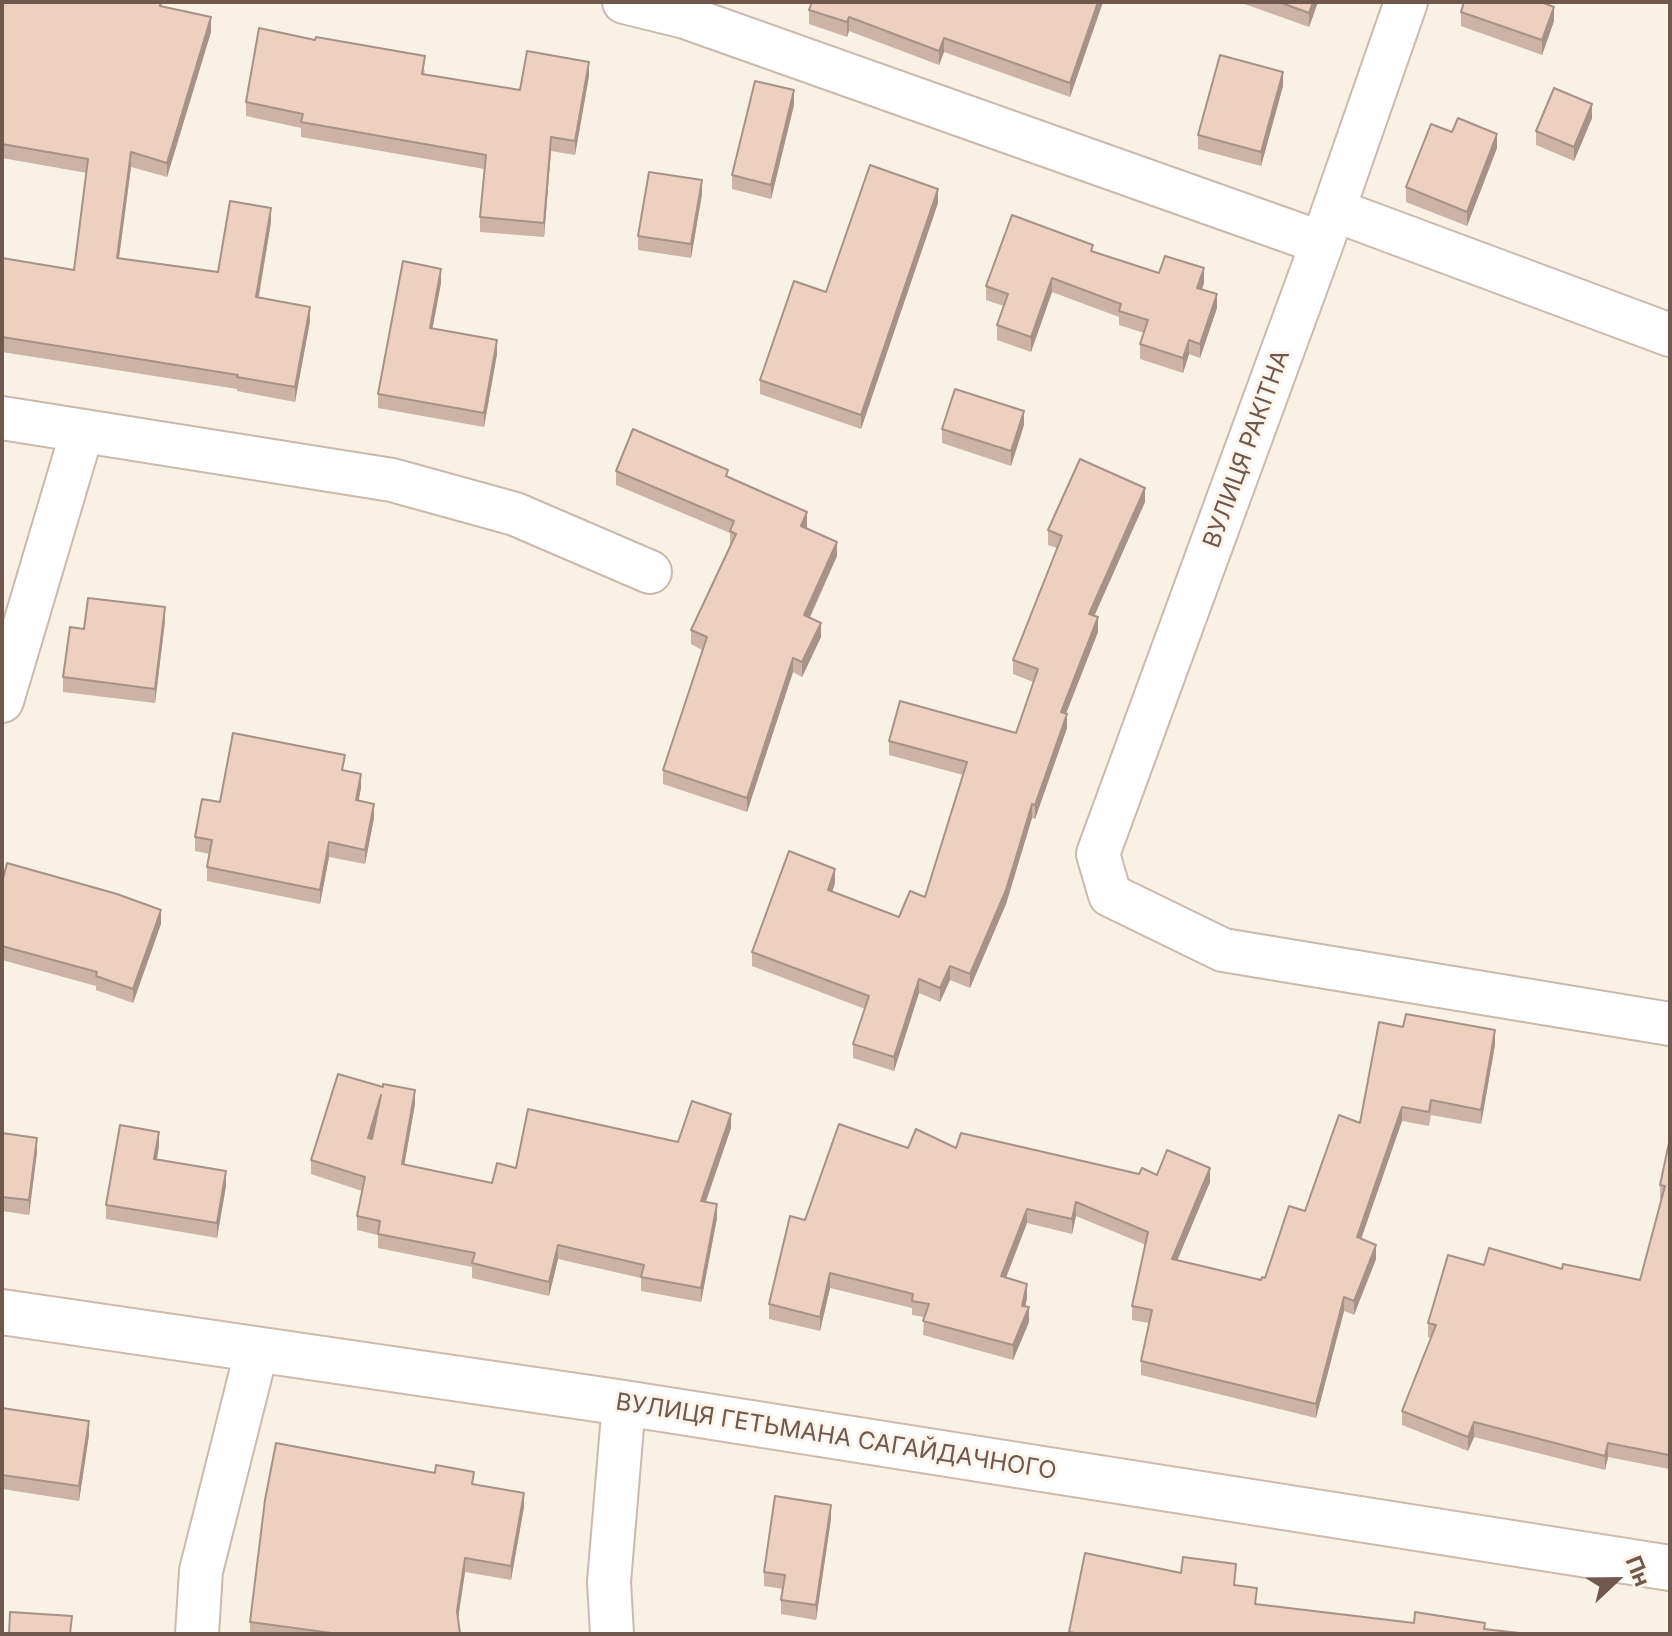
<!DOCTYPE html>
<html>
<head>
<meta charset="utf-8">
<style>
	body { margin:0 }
	#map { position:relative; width:1672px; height:1636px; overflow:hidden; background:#faf1e5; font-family:Inter,sans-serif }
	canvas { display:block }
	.frame { position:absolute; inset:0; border:4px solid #70584d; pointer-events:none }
	.north { position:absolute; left:1576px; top:1540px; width:80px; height:80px; -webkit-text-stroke:6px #fdf5eb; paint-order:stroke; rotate:68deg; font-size:22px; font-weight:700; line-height:32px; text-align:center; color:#70584d }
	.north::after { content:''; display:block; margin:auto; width:28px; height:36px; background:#70584d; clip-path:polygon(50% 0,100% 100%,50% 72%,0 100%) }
</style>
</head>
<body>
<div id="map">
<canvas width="1672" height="1636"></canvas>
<div class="frame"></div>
<div class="north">Пн</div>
</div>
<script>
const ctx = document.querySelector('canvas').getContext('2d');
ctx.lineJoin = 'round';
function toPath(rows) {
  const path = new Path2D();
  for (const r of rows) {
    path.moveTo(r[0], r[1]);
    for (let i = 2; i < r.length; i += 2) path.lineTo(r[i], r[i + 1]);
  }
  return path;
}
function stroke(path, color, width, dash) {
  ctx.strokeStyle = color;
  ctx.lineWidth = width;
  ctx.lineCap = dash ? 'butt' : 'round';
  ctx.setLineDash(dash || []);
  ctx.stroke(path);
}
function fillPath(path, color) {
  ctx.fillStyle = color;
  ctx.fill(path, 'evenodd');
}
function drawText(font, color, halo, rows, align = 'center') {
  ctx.font = font + ' Inter,sans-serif';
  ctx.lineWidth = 6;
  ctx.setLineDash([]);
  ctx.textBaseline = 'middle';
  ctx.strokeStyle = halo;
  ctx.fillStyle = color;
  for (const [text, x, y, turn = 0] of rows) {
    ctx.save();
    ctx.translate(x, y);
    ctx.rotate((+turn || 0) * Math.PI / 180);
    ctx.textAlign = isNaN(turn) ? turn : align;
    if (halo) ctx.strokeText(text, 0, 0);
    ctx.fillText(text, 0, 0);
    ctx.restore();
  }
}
const street = toPath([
	[624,2,685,17,1322,243],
	[1406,2,1322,243,1098,854,1110,895,1223,950,1670,1024],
	[1334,210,1670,335],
	[2,418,392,480,515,514,650,572],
	[2,701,82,432],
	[197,1634,201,1571,257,1349],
	[612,1634,609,1582,624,1403]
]);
const secondary = toPath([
	[2,1312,624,1403,1670,1568]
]);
stroke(street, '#cab9ad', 46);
stroke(secondary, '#cfbbad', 48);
stroke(street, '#fff', 42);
stroke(secondary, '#fff', 44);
fillPath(toPath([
	[2,2,162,2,162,7,211,32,167,177,131,167,119,258,218,272,271,222,259,297,310,321,295,402,237,391,237,389,2,352,2,258,74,270,87,173,2,158],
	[1103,2,1070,97,944,52,939,65,849,31,847,37,809,24,809,10],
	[1239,2,1318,2,1309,27],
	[1461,12,1554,21,1542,55,1461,26],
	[425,70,424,74,520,90,589,76,575,155,551,151,544,237,480,232,480,217,484,169,301,137,301,128,246,116,246,102],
	[1283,86,1261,166,1198,149,1198,135],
	[794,105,771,199,732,189,732,175],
	[1592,118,1574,161,1536,145,1536,131],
	[1452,132,1497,148,1467,226,1406,202,1406,187],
	[702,194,691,258,638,250,638,236],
	[938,203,861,429,760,394,760,380,826,292],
	[1093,251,1159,273,1204,283,1202,290,1217,308,1200,358,1189,354,1183,373,1140,359,1140,344,1144,333,1119,325,1119,317,1052,292,1031,352,997,340,997,325,1004,306,986,300,986,286],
	[441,283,432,328,497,354,484,427,378,408,378,394],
	[1024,425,1011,466,942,443,942,429],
	[616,471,728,477,807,527,806,528,837,556,810,618,821,637,802,677,793,672,747,812,663,784,663,770,702,650,691,644,691,630,731,546,730,545,730,533,616,485],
	[1145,502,1094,616,1098,632,1066,714,1067,728,1035,819,1032,818,1006,904,970,988,950,980,940,1002,919,993,894,1071,853,1058,853,1044,865,1009,752,966,752,952,835,883,832,892,899,917,925,897,963,775,889,755,889,741,1016,733,1033,682,1013,674,1013,660,1057,548,1048,545,1048,530],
	[165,621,155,703,63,692,63,677,84,629],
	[345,771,361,788,358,801,374,818,365,864,329,857,320,904,207,881,207,867,210,854,195,851,195,837,220,802],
	[2,883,161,924,133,1003,96,990,96,986,2,960],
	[1495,1045,1481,1124,1431,1115,1429,1126,1402,1121,1361,1238,1376,1259,1354,1315,1344,1311,1316,1418,1141,1375,1141,1361,1149,1323,1132,1320,1132,1306,1146,1245,1076,1216,1072,1234,1027,1223,1006,1278,1027,1298,1025,1307,1029,1322,1013,1360,923,1335,924,1317,912,1315,912,1308,830,1288,820,1331,769,1319,769,1304,805,1220,908,1148,956,1148,1139,1174,1157,1175,1210,1182,1177,1260,1261,1280,1265,1278,1360,1123],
	[383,1087,415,1104,404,1165,492,1183,516,1168,678,1142,731,1128,706,1202,717,1218,701,1302,641,1291,641,1278,558,1259,549,1296,472,1278,472,1267,378,1248,378,1235,357,1230,357,1216,362,1191,311,1174,311,1160],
	[2,1133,37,1152,29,1215,2,1211],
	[1670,1138,1669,1469,1608,1457,1605,1470,1474,1437,1468,1451,1402,1425,1402,1411,1431,1338,1428,1337,1428,1323,1484,1265,1562,1269,1640,1280,1661,1199,1660,1199,1660,1185],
	[159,1146,157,1160,226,1186,217,1238,106,1219,106,1205],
	[2,1408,89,1435,79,1501,2,1489],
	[474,1484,524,1507,511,1580,465,1572,458,1619,460,1634,250,1634,250,1622],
	[831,1519,816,1620,781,1614,781,1600,783,1589,764,1586,764,1572]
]), '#ccb3a5');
fillPath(toPath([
	[1098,2,1103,2,1070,97,1070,83],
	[1313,2,1318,2,1309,27,1309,13],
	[1554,7,1554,21,1542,55,1542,40],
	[211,17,211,32,167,177,167,163],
	[849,17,849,31,847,37,847,22],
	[944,38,944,52,939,65,939,51],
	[589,62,589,76,575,155,575,141],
	[1283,72,1283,86,1261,166,1261,152],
	[794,90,794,105,771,199,771,185],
	[1592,104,1592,118,1574,161,1574,147],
	[1497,134,1497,148,1467,226,1467,212],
	[551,137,551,151,544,237,544,223],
	[131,152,131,167,117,272,117,258],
	[702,180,702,194,691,258,691,244],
	[938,189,938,203,861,429,861,415],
	[271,208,271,222,256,311,256,297],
	[1204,268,1204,283,1197,302,1197,288],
	[441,269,441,283,430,342,430,328],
	[1052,278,1052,292,1031,352,1031,337],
	[1217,294,1217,308,1200,358,1200,344],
	[310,307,310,321,295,402,295,387],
	[497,340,497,354,484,427,484,413],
	[1189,340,1189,354,1183,373,1183,358],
	[1024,411,1024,425,1011,466,1011,451],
	[1145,488,1145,502,1089,628,1089,614],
	[807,512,807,527,801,540,801,526],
	[837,542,837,556,804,629,804,615],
	[165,607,165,621,155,703,155,689],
	[1098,617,1098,632,1061,726,1061,712],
	[821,623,821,637,802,677,802,662],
	[793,658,793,672,747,812,747,798],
	[1067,714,1067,728,1035,819,1035,805],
	[361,774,361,788,356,815,356,800],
	[374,804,374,818,365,864,365,850],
	[1032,804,1032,818,1006,904,970,988,970,974],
	[329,842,329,857,320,904,320,890],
	[835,869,835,883,828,904,828,890],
	[161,910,161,924,133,1003,133,989],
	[950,966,950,980,940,1002,940,988],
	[919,979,919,993,894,1071,894,1057],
	[1495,1030,1495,1045,1481,1124,1481,1110],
	[415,1090,415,1104,402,1178,402,1164],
	[381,1095,381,1109,368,1153,368,1138],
	[1402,1107,1402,1121,1357,1251,1357,1237],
	[731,1114,731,1128,701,1215,701,1201],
	[159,1132,159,1146,154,1174,154,1159],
	[37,1138,37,1152,29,1215,29,1200],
	[1210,1168,1210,1182,1172,1273,1172,1259],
	[226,1171,226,1186,217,1238,217,1223],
	[1076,1202,1076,1216,1072,1234,1072,1219],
	[717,1204,717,1218,701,1302,701,1288],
	[1027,1209,1027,1223,1001,1290,1001,1276],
	[558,1245,558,1259,549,1296,549,1282],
	[1376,1245,1376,1259,1354,1315,1354,1301],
	[830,1273,830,1288,820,1331,820,1317],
	[1027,1284,1027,1298,1022,1320,1022,1306],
	[1344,1297,1344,1311,1316,1418,1316,1404],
	[1029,1307,1029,1322,1013,1360,1013,1345],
	[89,1421,89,1435,79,1501,79,1486],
	[1474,1422,1474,1437,1468,1451,1468,1437],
	[1608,1443,1608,1457,1605,1470,1605,1456],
	[524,1493,524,1507,511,1580,511,1566],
	[831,1505,831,1519,816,1620,816,1605],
	[465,1558,465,1572,457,1625,457,1611]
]), '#a69286');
const building = toPath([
	[2,2,161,2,160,6,211,17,167,163,131,152,117,258,218,272,230,201,271,208,256,297,310,307,295,387,237,377,238,375,2,337,2,258,74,270,88,159,2,144,2,2],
	[812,2,1098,2,1070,83,944,38,939,51,849,17,847,22,809,10,812,2],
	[1279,2,1313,2,1309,13,1279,2],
	[1464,2,1541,2,1554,7,1542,40,1461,12,1464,2],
	[259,28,315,40,316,37,425,56,422,74,520,90,527,51,589,62,575,141,551,137,544,223,480,217,486,155,301,122,303,114,246,102,259,28],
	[1220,55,1283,72,1261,152,1198,135,1220,55],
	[755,81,794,90,771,185,732,175,755,81],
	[1554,88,1592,104,1574,147,1536,131,1554,88],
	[1458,118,1497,134,1467,212,1406,187,1431,124,1452,132,1458,118],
	[870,165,938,189,861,415,760,380,794,281,826,292,870,165],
	[649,172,702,180,691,244,638,236,649,172],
	[1012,215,1093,245,1091,251,1159,273,1165,256,1204,268,1197,288,1217,294,1200,344,1189,340,1183,358,1140,344,1148,320,1119,311,1121,304,1052,278,1031,337,997,325,1008,294,986,286,1012,215],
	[403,261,441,269,430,328,497,340,484,413,378,394,403,261],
	[955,389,1024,411,1011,451,942,429,955,389],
	[633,429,728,470,726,476,807,512,801,526,837,542,804,615,821,623,802,662,793,658,747,798,663,770,707,637,691,630,736,534,730,531,734,521,616,471,633,429],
	[1080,459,1145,488,1089,614,1098,617,1061,712,1067,714,1035,805,1032,804,1006,890,970,974,950,966,940,988,919,979,894,1057,853,1044,869,996,752,952,789,851,835,869,828,890,899,917,910,891,925,897,967,762,889,741,900,701,1016,733,1038,669,1013,660,1062,536,1048,530,1080,459],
	[88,598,165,607,155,689,63,677,70,627,84,629,88,598],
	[233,733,345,755,342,770,361,774,356,800,374,804,365,850,329,842,320,890,207,867,212,840,195,837,202,799,220,802,233,733],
	[7,863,117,894,161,910,133,989,96,976,97,972,2,946,2,883,7,863],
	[1406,1014,1495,1030,1481,1110,1431,1100,1429,1112,1402,1107,1357,1237,1376,1245,1354,1301,1344,1297,1316,1404,1141,1361,1152,1310,1132,1306,1148,1232,1076,1202,1072,1219,1027,1209,1001,1276,1027,1284,1022,1306,1029,1307,1013,1345,923,1321,929,1304,912,1301,913,1294,830,1273,820,1317,769,1304,790,1216,805,1220,839,1124,908,1148,916,1129,956,1148,961,1133,1139,1174,1142,1168,1157,1175,1167,1150,1210,1168,1172,1259,1261,1280,1262,1277,1265,1278,1289,1206,1305,1211,1339,1115,1360,1123,1379,1022,1403,1027,1406,1014],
	[338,1074,383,1087,383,1084,415,1090,402,1164,492,1183,497,1163,516,1168,528,1109,678,1142,692,1101,731,1114,701,1201,717,1204,701,1288,641,1277,644,1265,558,1245,549,1282,472,1263,475,1253,378,1234,380,1221,357,1216,365,1177,311,1160,338,1074],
	[381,1095,372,1139,368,1138,381,1095],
	[120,1125,159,1132,154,1159,226,1171,217,1223,106,1205,120,1125],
	[2,1133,37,1138,29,1200,2,1197,2,1133],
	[1670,1138,1669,1455,1608,1443,1605,1456,1474,1422,1468,1437,1402,1411,1436,1325,1428,1323,1448,1255,1484,1265,1489,1248,1562,1269,1563,1264,1640,1280,1665,1186,1660,1185,1670,1138],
	[2,1408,89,1421,79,1486,2,1475,2,1408],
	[276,1443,435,1473,436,1465,474,1472,472,1484,524,1493,511,1566,465,1558,457,1611,460,1634,339,1634,250,1622,265,1500,276,1443],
	[775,1496,831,1505,816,1605,781,1600,785,1575,764,1572,775,1496],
	[1085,1553,1181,1573,1183,1557,1236,1564,1234,1585,1257,1588,1255,1604,1414,1623,1415,1612,1485,1623,1484,1629,1528,1634,1080,1634,1069,1632,1085,1553],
	[10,1612,72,1616,70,1634,9,1634,10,1612]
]);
fillPath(building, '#edd0c0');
stroke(building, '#a69286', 2);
drawText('24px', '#70584d', '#fdf5eb', [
	["ВУЛИЦЯ РАКІТНА",1247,449,-70],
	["ВУЛИЦЯ ГЕТЬМАНА САГАЙДАЧНОГО",836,1437,9]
]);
</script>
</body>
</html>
